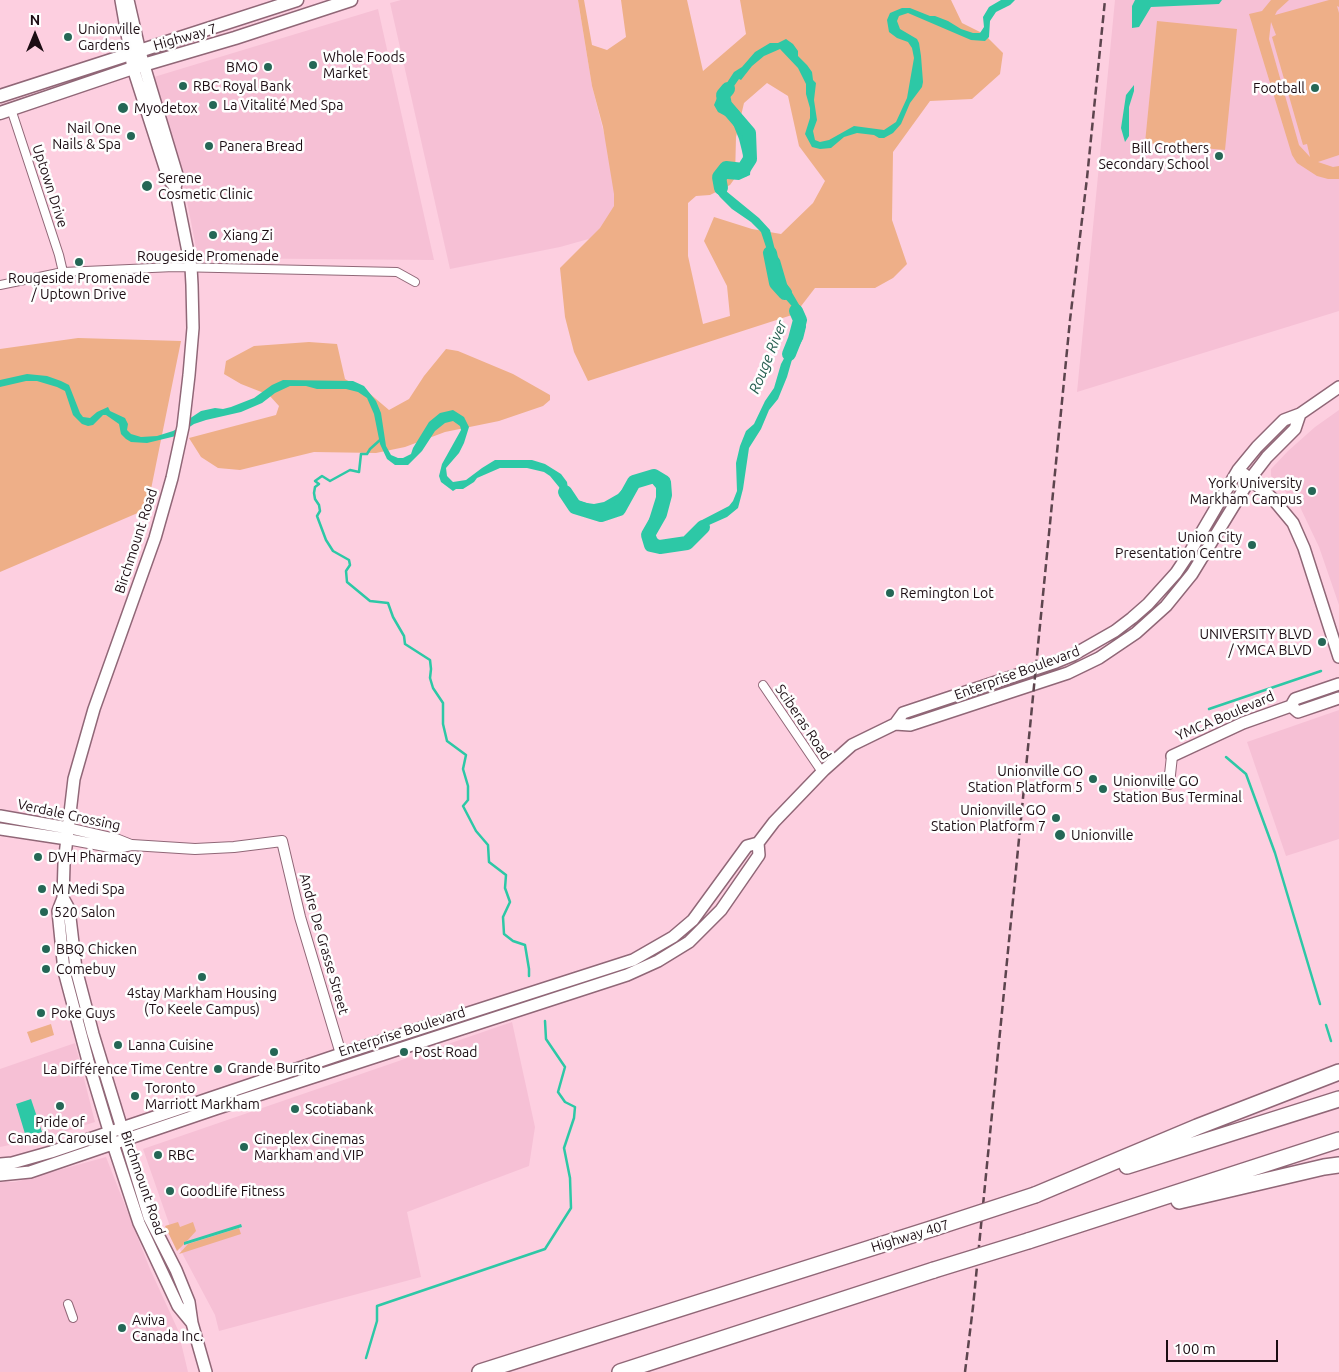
<!DOCTYPE html>
<html>
<head>
<meta charset="utf-8">
<style>
	body { margin:0 }
	#map { position:relative; width:1339px; height:1372px; overflow:hidden; background:#fdcfe0; font-family:Ubuntu,sans-serif }
	canvas { display:block }
	.north { position:absolute; left:10px; top:10px; width:50px; height:50px; -webkit-text-stroke:4px #fefefe; paint-order:stroke; rotate:0deg; font-size:14px; font-weight:700; line-height:20px; text-align:center; color:#1c0d13 }
	.north::after { content:''; display:block; margin:auto; width:18px; height:22px; background:#1c0d13; clip-path:polygon(50% 0,100% 100%,50% 72%,0 100%) }
	.scale { position:absolute; left:1166px; top:1340px; width:112px; height:22px; box-sizing:border-box; border:2px solid #1c0d13; border-top:0; padding-left:6px; font-size:15px; line-height:18px; white-space:nowrap; color:#1c0d13; -webkit-text-stroke:4px #fefefe; paint-order:stroke }
</style>
</head>
<body>
<div id="map">
<canvas width="1339" height="1372"></canvas>
<div class="north">N</div>
<div class="scale">100 m</div>
</div>
<script>
const ctx = document.querySelector('canvas').getContext('2d');
ctx.lineJoin = 'round';
function fillPath(path, color) {
  ctx.fillStyle = color;
  ctx.fill(path, 'evenodd');
}
function toPath(rows) {
  const path = new Path2D();
  for (const r of rows) {
    path.moveTo(r[0], r[1]);
    for (let i = 2; i < r.length; i += 2) path.lineTo(r[i], r[i + 1]);
  }
  return path;
}
function stroke(path, color, width, dash) {
  ctx.strokeStyle = color;
  ctx.lineWidth = width;
  ctx.lineCap = dash ? 'butt' : 'round';
  ctx.setLineDash(dash || []);
  ctx.stroke(path);
}
function drawText(font, color, halo, rows, align = 'center') {
  ctx.font = font + ' Ubuntu,sans-serif';
  ctx.lineWidth = 5;
  ctx.setLineDash([]);
  ctx.textBaseline = 'middle';
  ctx.strokeStyle = halo;
  ctx.fillStyle = color;
  for (const [text, x, y, turn = 0] of rows) {
    ctx.save();
    ctx.translate(x, y);
    ctx.rotate((+turn || 0) * Math.PI / 180);
    ctx.textAlign = isNaN(turn) ? turn : align;
    if (halo) ctx.strokeText(text, 0, 0);
    ctx.fillText(text, 0, 0);
    ctx.restore();
  }
}
fillPath(toPath([
	[401,0,578,0,592,86,628,228,560,247,450,269,390,3],
	[1115,0,1339,0,1339,311,1077,392],
	[378,9,434,260,198,258,186,196,154,77],
	[1339,410,1339,605,1319,547,1300,507,1271,476,1271,469,1288,451,1315,427],
	[1339,710,1339,839,1286,856,1247,742],
	[512,1022,535,1127,529,1166,407,1212,421,1277,219,1331,215,1315,174,1238,143,1149],
	[75,1043,95,1122,44,1138,0,1147,0,1069],
	[106,1157,150,1269,178,1330,188,1372,0,1372,0,1182,15,1182]
]), '#f6c0d5');
fillPath(toPath([
	[578,0,584,0,592,45,607,50,626,37,621,0,687,0,703,71,746,34,740,0,951,0,962,23,984,34,1003,53,1000,74,972,99,930,101,893,152,892,220,907,264,893,278,875,288,815,288,795,314,588,381,574,352,565,317,560,268,600,228,614,206,614,194,603,127,592,86],
	[767,83,788,96,799,146,825,181,813,203,781,234,752,229,714,217,704,241,727,286,730,316,703,324,688,256,688,203,696,196,710,195,730,185,735,178,736,137,744,103],
	[1271,0,1289,0,1277,11,1275,15,1329,0,1339,0,1339,7,1337,6,1339,13,1339,155,1318,162,1333,167,1339,166,1339,179,1328,179,1317,176,1297,163,1292,155,1249,14,1262,11],
	[1271,22,1276,35,1272,37,1303,145,1307,144,1310,157,1299,145,1269,39],
	[1157,21,1237,29,1225,150,1145,143],
	[78,338,181,341,147,509,0,572,0,349],
	[309,342,337,344,345,379,369,393,389,410,409,399,424,376,446,349,458,351,513,374,550,395,550,400,543,406,499,421,445,432,405,447,376,453,314,452,240,470,218,468,201,457,189,438,276,415,279,406,269,395,241,384,224,374,226,361,254,346],
	[51,1024,54,1035,31,1043,27,1032],
	[178,1222,180,1227,193,1222,196,1231,187,1241,184,1242,184,1244,177,1251,165,1226],
	[239,1228,241,1234,179,1254,188,1244]
]), '#eeaf88');
fillPath(toPath([
	[1001,0,1015,0,1010,5,996,12,990,21,989,37,985,41,971,40,908,13,899,16,897,21,900,29,917,39,919,43,921,56,923,82,922,87,910,103,901,124,893,133,884,138,879,138,874,135,857,133,844,137,831,148,820,149,812,147,805,134,810,118,810,108,806,94,806,84,798,68,780,49,764,56,752,66,741,80,739,79,727,96,724,109,731,111,737,109,739,111,746,125,749,145,755,151,755,153,751,161,750,175,739,180,727,179,723,186,726,191,759,218,770,230,776,254,780,260,787,284,805,315,806,327,803,339,793,356,787,377,778,399,769,410,761,429,749,448,743,489,738,508,727,517,709,525,702,532,672,551,655,548,647,537,646,529,656,497,656,488,651,482,639,483,626,497,614,506,594,512,573,506,566,500,559,487,550,476,544,472,527,468,500,468,477,478,474,482,463,489,456,489,453,491,441,482,439,476,442,464,461,430,460,426,453,421,445,423,435,431,422,451,408,465,395,465,387,459,380,444,374,414,367,398,358,392,346,389,317,389,306,386,290,386,275,393,262,403,241,412,206,420,194,424,176,436,147,443,131,442,126,439,121,434,119,424,106,415,103,415,93,425,88,426,82,424,73,415,65,391,57,387,37,381,26,381,0,387,0,380,27,374,47,376,61,381,69,385,71,390,80,413,83,417,90,418,97,412,108,407,110,411,125,418,128,424,127,430,131,434,141,437,157,436,173,431,184,425,189,419,201,411,215,408,223,409,231,407,254,398,272,385,283,380,353,381,364,386,376,401,381,413,386,446,391,455,398,458,403,458,411,454,413,448,429,422,440,413,453,410,464,417,469,427,464,443,459,453,446,468,447,476,453,482,466,480,482,468,495,460,532,460,545,464,561,474,567,482,568,489,575,499,587,503,594,504,604,502,618,494,636,475,649,472,659,476,664,488,664,500,655,533,657,538,663,544,673,542,688,535,702,520,729,506,733,501,737,491,736,463,740,446,746,431,754,424,765,401,774,388,781,364,794,340,798,328,797,312,775,287,775,271,771,271,766,264,766,247,761,232,751,222,732,209,720,197,715,190,714,182,719,175,727,169,735,172,740,171,744,159,739,139,731,119,718,112,714,105,717,98,734,72,742,67,755,52,770,43,778,43,786,39,793,44,798,51,798,56,807,65,812,72,813,80,816,83,814,100,817,120,813,131,815,140,820,142,829,140,854,126,884,130,896,122,907,98,914,58,912,48,908,42,897,38,889,32,887,20,890,13,902,8,910,8,930,16,935,16,948,21,961,29,973,33,980,33,984,27,983,17,989,7],
	[1135,0,1222,0,1219,4,1151,7,1139,27,1132,28,1132,6],
	[1134,85,1134,91,1129,107,1129,136,1125,142,1121,128,1126,95],
	[31,1099,42,1132,26,1137,16,1104],
	[241,1224,242,1227,184,1245,184,1242]
]), '#2dc8a6');
stroke(toPath([
	[382,441,380,440,370,449,367,454,361,454,359,472,350,470,330,481,322,476,315,481,319,484,315,487,314,493,315,499,319,505,320,511,317,516,326,540,333,551,349,560,350,565,346,571,347,582,370,601,388,603,393,617,404,636,405,644,430,660,431,669,430,678,433,688,443,703,443,724,447,741,466,755,463,769,468,786,468,800,463,806,476,831,488,845,489,862,506,875,505,888,510,902,503,917,504,934,513,941,525,945,529,969,529,976],
	[1209,709,1321,671],
	[1226,757,1246,774,1275,853,1320,1004],
	[1326,1025,1331,1041],
	[366,1358,377,1321,377,1306,545,1249,571,1208,570,1178,564,1148,574,1118,575,1107,565,1102,558,1092,565,1067,546,1039,545,1021]
]), '#2dc8a6', 2.5);
stroke(toPath([
	[721,188,719,177,726,168,743,170,750,159,749,133,725,105,723,95,728,89],
	[770,253,776,283,785,293],
	[789,354,795,339,800,320,796,311],
	[565,492,575,507,601,515,619,509,634,482,654,476,664,482,665,495,660,514,648,535,651,545,660,547,687,543,703,527]
]), '#2dc8a6', 14);
const minor = toPath([
	[11,109,59,255,63,272],
	[0,285,63,272,174,267,397,272,415,282],
	[763,685,822,772],
	[68,1304,73,1318]
]);
const tertiary = toPath([
	[1169,784,1172,756],
	[68,828,116,839,131,845],
	[67,839,116,848,132,845,195,849,234,847,282,841,300,917,341,1054]
]);
const secondary = toPath([
	[121,0,133,68,169,180,175,187],
	[128,0,140,52,178,178,175,187,191,267,192,285,193,328,189,375,183,427,172,478,155,538,94,709,74,779,64,864,63,898,58,911,64,971,88,1061,113,1144,139,1223,178,1306,192,1323],
	[1244,474,1273,499,1293,523,1304,548,1339,657],
	[1291,706,1298,712,1339,698],
	[895,724,910,725,1068,673,1099,658,1136,633,1166,606,1192,574,1250,479,1267,457,1295,429,1300,414],
	[1172,756,1243,723,1291,706,1295,699,1339,684],
	[0,816,68,828],
	[0,829,67,839],
	[63,898,69,909,76,969,93,1034,149,1217,176,1270,189,1302,192,1323,206,1372],
	[0,1164,12,1163,51,1152,341,1054,633,960,673,937,693,920,747,846,758,843,774,822,824,770,852,745,895,724,903,713,1056,662,1073,655,1115,631,1132,618,1148,604,1176,573,1190,552,1238,470,1257,447,1284,420,1300,414,1339,387],
	[0,1175,30,1172,215,1109,627,975,658,961,689,942,721,910,759,855,758,843]
]);
const primary = toPath([
	[0,96,297,0],
	[0,113,133,68,235,38,351,0]
]);
const motorway = toPath([
	[1127,1166,1339,1099],
	[1035,1195,1197,1127,1339,1072],
	[1179,1201,1324,1167,1339,1165],
	[1028,1241,1339,1140],
	[480,1372,934,1228],
	[620,1372,934,1270]
]);
stroke(minor, '#906777', 10);
stroke(tertiary, '#906777', 12);
stroke(secondary, '#906777', 14);
stroke(primary, '#906777', 15);
stroke(motorway, '#906777', 18);
stroke(minor, '#fff', 8);
stroke(tertiary, '#fff', 10);
stroke(secondary, '#fff', 11);
stroke(primary, '#fff', 12);
stroke(motorway, '#fff', 15);
stroke(toPath([
	[965,1372,973,1307,1070,320,1087,178,1105,0]
]), '#5d454e', 2.5, [8, 4]);
const motorwayBridge = toPath([
	[934,1228,1035,1195],
	[934,1270,1028,1241]
]);
stroke(motorwayBridge, '#906777', 18, []);
stroke(motorwayBridge, '#fff', 15);
for (const [x, y, r, color] of [
	[68,37,5,"#256756"],
	[313,65,5,"#256756"],
	[268,67,5,"#256756"],
	[183,86,5,"#256756"],
	[1315,88,5,"#256756"],
	[213,105,5,"#256756"],
	[123,108,6,"#256756"],
	[131,136,5,"#256756"],
	[209,146,5,"#256756"],
	[1219,156,5,"#256756"],
	[147,186,6,"#256756"],
	[213,235,5,"#256756"],
	[79,262,5,"#256756"],
	[1312,491,5,"#256756"],
	[1252,545,5,"#256756"],
	[890,593,5,"#256756"],
	[1322,642,5,"#256756"],
	[1093,779,5,"#256756"],
	[1103,789,5,"#256756"],
	[1056,818,5,"#256756"],
	[1060,835,6,"#256756"],
	[38,857,5,"#256756"],
	[42,889,5,"#256756"],
	[44,912,5,"#256756"],
	[46,949,5,"#256756"],
	[46,969,5,"#256756"],
	[202,977,5,"#256756"],
	[41,1013,5,"#256756"],
	[118,1045,5,"#256756"],
	[274,1052,5,"#256756"],
	[404,1052,5,"#256756"],
	[218,1069,5,"#256756"],
	[135,1096,5,"#256756"],
	[60,1106,5,"#256756"],
	[295,1109,5,"#256756"],
	[244,1147,5,"#256756"],
	[158,1155,5,"#256756"],
	[170,1191,5,"#256756"],
	[122,1328,5,"#256756"]
]) {
  const dot = new Path2D();
  dot.arc(x, y, r, 0, 2 * Math.PI);
  ctx.fillStyle = color;
  ctx.fill(dot);
  stroke(dot, '#fefefe', 2);
}
drawText('14px', '#1c0d13', '#fefefe', [
	["Unionville",78,29],
	["Gardens",78,45],
	["Whole Foods",323,57],
	["Market",323,73],
	["BMO",258,67,"right"],
	["RBC Royal Bank",193,86],
	["Football",1305,88,"right"],
	["La Vitalité Med Spa",223,105],
	["Myodetox",134,108],
	["Nail One",121,128,"right"],
	["Nails & Spa",121,144,"right"],
	["Panera Bread",219,146],
	["Bill Crothers",1209,148,"right"],
	["Secondary School",1209,164,"right"],
	["Serene",158,178],
	["Cosmetic Clinic",158,194],
	["Xiang Zi",223,235],
	["Rougeside Promenade",79,278,"center"],
	["/ Uptown Drive",79,294,"center"],
	["York University",1302,483,"right"],
	["Markham Campus",1302,499,"right"],
	["Union City",1242,537,"right"],
	["Presentation Centre",1242,553,"right"],
	["Remington Lot",900,593],
	["UNIVERSITY BLVD",1312,634,"right"],
	["/ YMCA BLVD",1312,650,"right"],
	["Unionville GO",1083,771,"right"],
	["Station Platform 5",1083,787,"right"],
	["Unionville GO",1113,781],
	["Station Bus Terminal",1113,797],
	["Unionville GO",1046,810,"right"],
	["Station Platform 7",1046,826,"right"],
	["Unionville",1071,835],
	["DVH Pharmacy",48,857],
	["M Medi Spa",52,889],
	["520 Salon",54,912],
	["BBQ Chicken",56,949],
	["Comebuy",56,969],
	["4stay Markham Housing",202,993,"center"],
	["(To Keele Campus)",202,1009,"center"],
	["Poke Guys",51,1013],
	["Lanna Cuisine",128,1045],
	["Post Road",414,1052],
	["Grande Burrito",274,1068,"center"],
	["La Différence Time Centre",208,1069,"right"],
	["Toronto",145,1088],
	["Marriott Markham",145,1104],
	["Scotiabank",305,1109],
	["Pride of",60,1122,"center"],
	["Canada Carousel",60,1138,"center"],
	["Cineplex Cinemas",254,1139],
	["Markham and VIP",254,1155],
	["RBC",168,1155],
	["GoodLife Fitness",180,1191],
	["Aviva",132,1320],
	["Canada Inc.",132,1336]
], 'left');
drawText('14px', '#1c0d13', '#fefefe', [
	["Highway 7",185,37,-16],
	["Uptown Drive",50,186,72],
	["Rougeside Promenade",208,256],
	["Birchmount Road",136,541,-72],
	["Enterprise Boulevard",1017,673,-20],
	["YMCA Boulevard",1225,716,-23],
	["Sciberas Road",803,722,56],
	["Verdale Crossing",69,815,12],
	["Andre De Grasse Street",324,944,74],
	["Enterprise Boulevard",402,1032,-18],
	["Birchmount Road",143,1183,71],
	["Highway 407",910,1236,-17]
]);
drawText('italic 15px', '#245d4f', '#fefefe', [
	["Rouge River",768,357,-68]
]);
</script>
</body>
</html>
